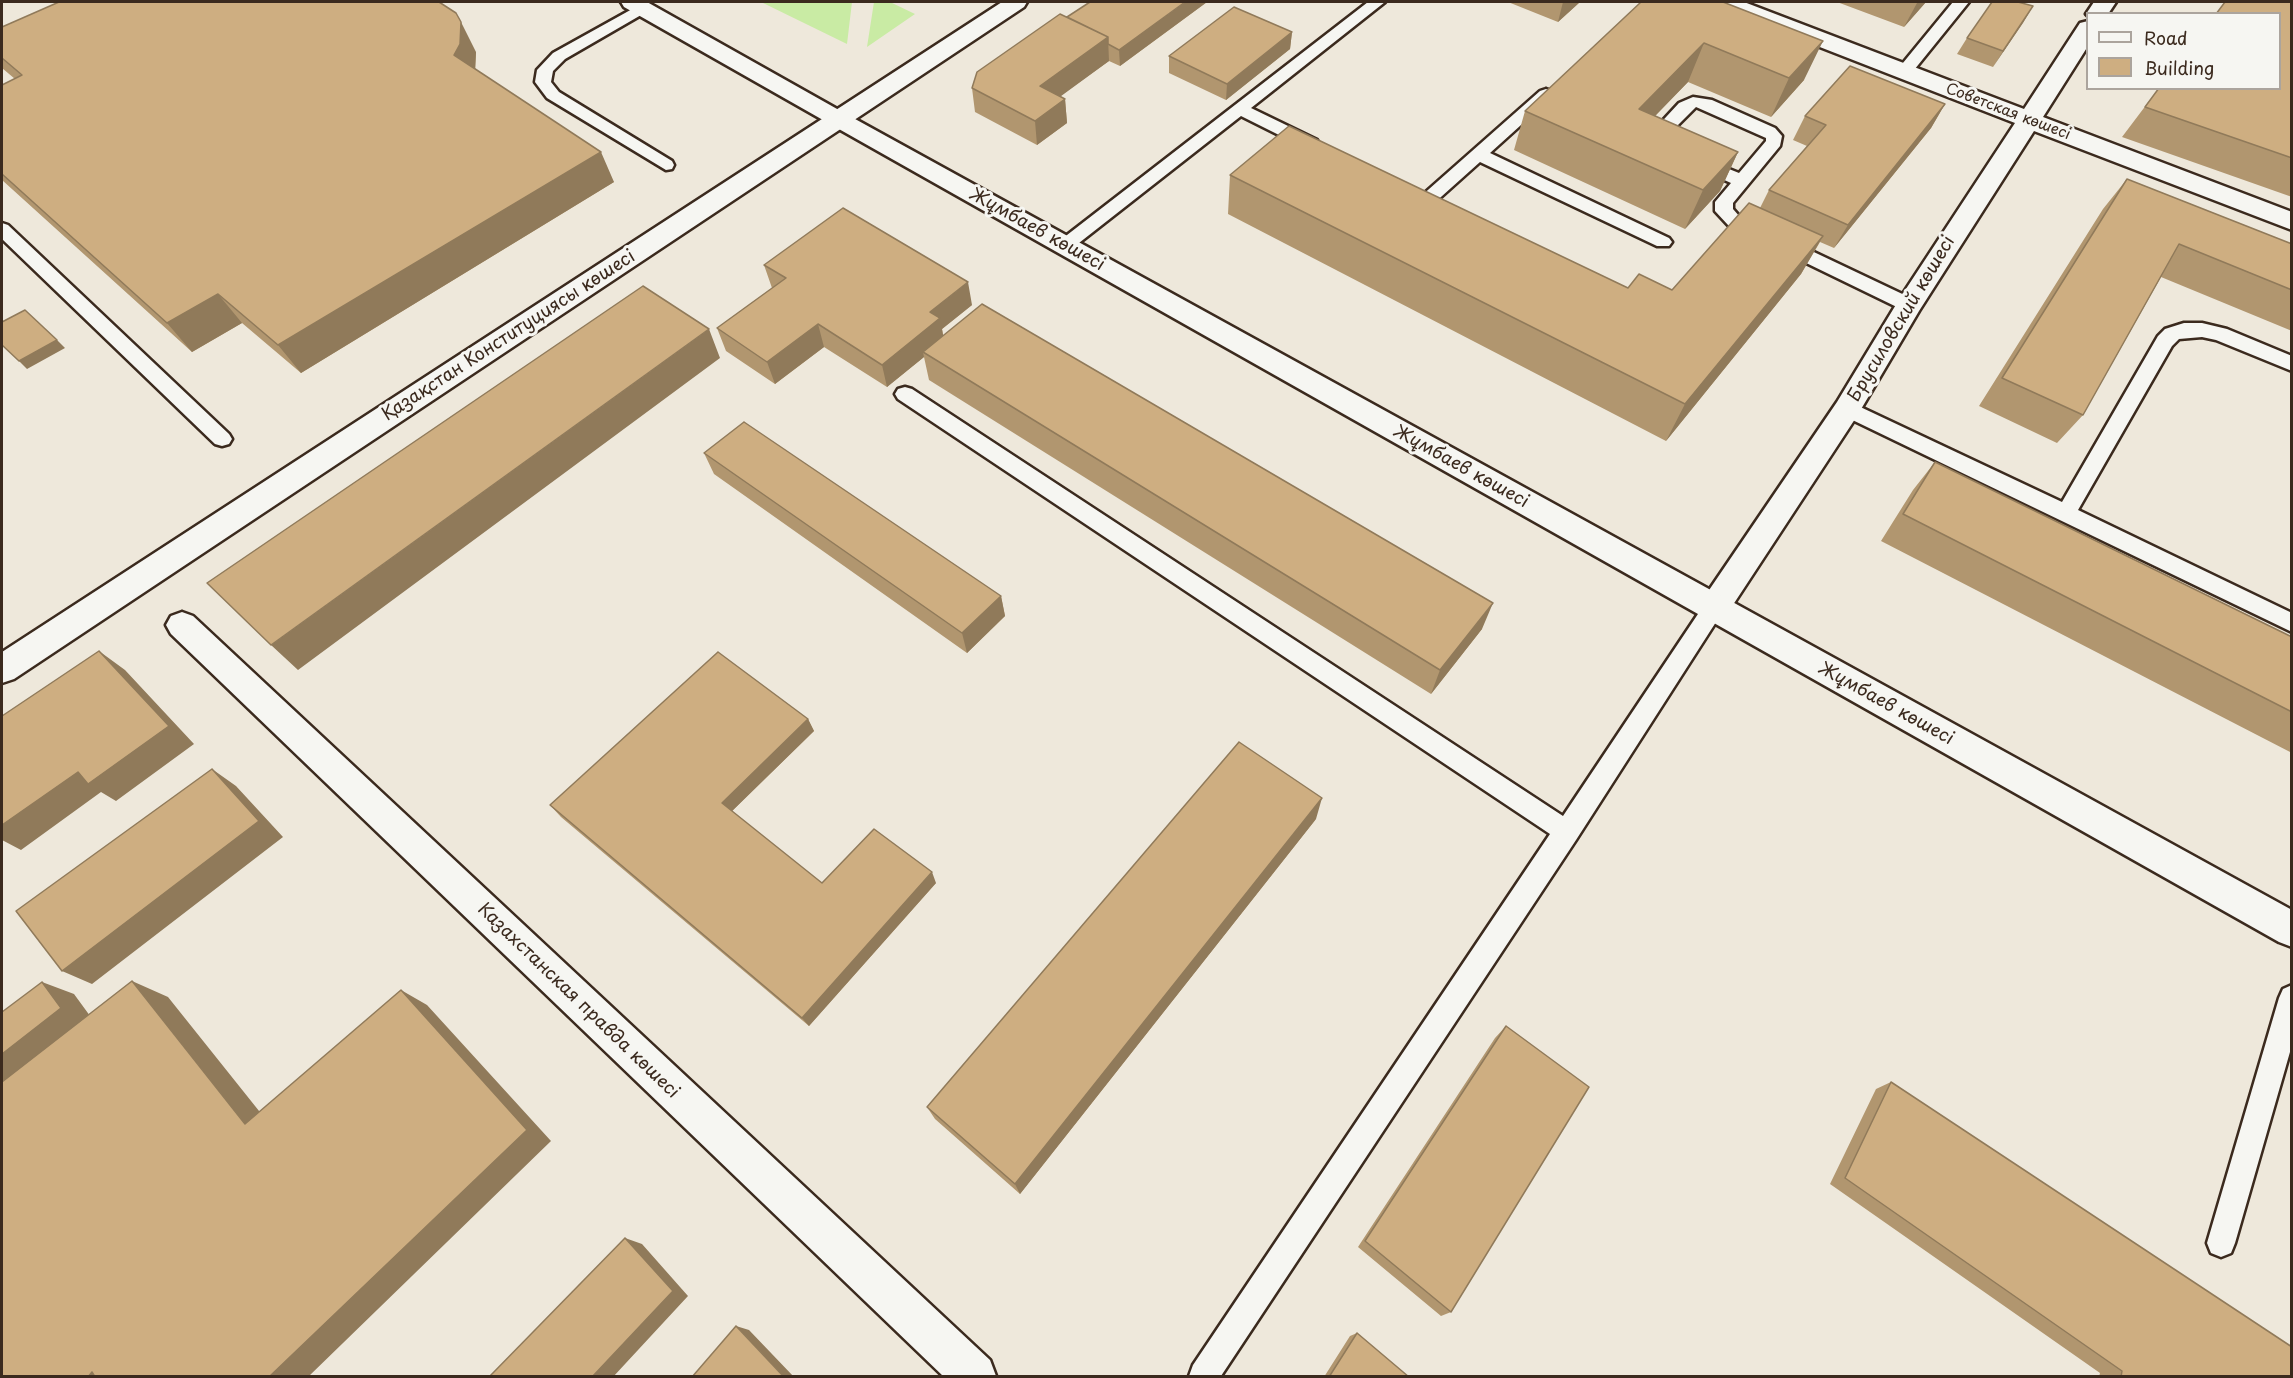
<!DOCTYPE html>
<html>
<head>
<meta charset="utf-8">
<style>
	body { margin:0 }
	#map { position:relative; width:2293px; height:1378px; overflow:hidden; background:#eee8db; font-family:"Playpen Sans",sans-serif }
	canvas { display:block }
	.frame { position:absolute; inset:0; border:3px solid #3b2a1e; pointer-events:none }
	.legend { position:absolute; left:2086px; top:12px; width:195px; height:78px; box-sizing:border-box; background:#f6f6f2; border:2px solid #aba49d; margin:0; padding:8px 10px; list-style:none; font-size:18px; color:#3b2a1e }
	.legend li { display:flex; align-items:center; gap:12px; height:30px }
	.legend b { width:30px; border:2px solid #aba49d }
</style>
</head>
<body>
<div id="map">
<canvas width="2293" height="1378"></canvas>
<div class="frame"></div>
<ul class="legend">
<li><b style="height:8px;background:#f6f6f2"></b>Road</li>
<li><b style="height:16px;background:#ceae81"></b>Building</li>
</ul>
</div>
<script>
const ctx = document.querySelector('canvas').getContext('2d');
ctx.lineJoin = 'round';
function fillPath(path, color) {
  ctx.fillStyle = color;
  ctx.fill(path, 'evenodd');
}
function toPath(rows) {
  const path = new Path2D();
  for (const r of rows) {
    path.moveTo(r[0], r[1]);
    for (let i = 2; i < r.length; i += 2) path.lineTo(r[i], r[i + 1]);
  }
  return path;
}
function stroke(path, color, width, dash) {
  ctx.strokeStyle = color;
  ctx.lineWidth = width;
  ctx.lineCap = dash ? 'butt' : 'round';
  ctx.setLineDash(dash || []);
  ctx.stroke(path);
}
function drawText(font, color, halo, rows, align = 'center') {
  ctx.font = font + ' "Playpen Sans",sans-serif';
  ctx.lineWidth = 6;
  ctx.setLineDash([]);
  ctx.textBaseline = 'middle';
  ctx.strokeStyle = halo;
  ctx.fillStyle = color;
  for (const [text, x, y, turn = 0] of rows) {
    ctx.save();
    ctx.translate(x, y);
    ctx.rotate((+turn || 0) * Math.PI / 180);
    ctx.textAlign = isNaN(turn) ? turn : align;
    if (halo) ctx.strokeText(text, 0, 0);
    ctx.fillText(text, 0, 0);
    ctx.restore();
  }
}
fillPath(toPath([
	[761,2,852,2,847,44],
	[874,2,890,2,915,14,867,47]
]), '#c9eba4');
const lane = toPath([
	[1368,2,1385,2,1251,108,1317,140,1319,144,1317,148,1305,148,1241,116,1070,250,1058,250,1055,246,1058,242,1368,2],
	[1953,2,1969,2,1910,75,1898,75,1896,72,1898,69,1953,2],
	[643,3,651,8,648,11,565,59,553,71,551,82,559,92,672,161,674,165,672,169,666,170,547,98,535,82,537,70,553,53,643,3],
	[1546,89,1552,91,1554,94,1552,97,1490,153,1669,238,1672,242,1669,246,1657,246,1480,162,1432,205,1420,205,1417,201,1420,197,1540,91,1546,89],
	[1693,97,1712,100,1775,128,1782,136,1780,146,1733,203,1733,209,1740,217,1915,300,1918,305,1915,310,1909,311,1903,310,1728,225,1715,211,1715,202,1731,183,1693,166,1691,162,1693,158,1699,157,1739,173,1766,141,1766,138,1696,107,1667,136,1672,145,1670,149,1658,149,1650,138,1654,130,1679,103,1693,97],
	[2,223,8,225,229,434,232,439,229,444,222,446,215,444,2,239,2,223],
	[2184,323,2202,323,2227,329,2292,356,2292,371,2216,340,2202,337,2179,339,2172,346,2078,510,2292,613,2292,632,1840,414,1837,409,1840,404,1847,402,1854,404,2062,502,2158,336,2165,329,2184,323],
	[905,387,912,389,1563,816,1706,602,1714,599,1722,602,1725,608,1576,840,1221,1376,1189,1376,1193,1365,1550,834,898,399,895,394,898,389,905,387],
	[2292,985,2292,1045,2235,1243,2231,1253,2221,1257,2211,1253,2207,1243,2279,998,2283,989,2292,985]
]);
const street = toPath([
	[1002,2,1027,2,1024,7,14,679,2,683,2,652,1002,2],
	[1714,2,1744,2,2024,109,2080,23,2088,21,2088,46,2043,117,2292,212,2292,230,2034,131,1919,311,1857,416,1725,617,1714,621,1703,617,1698,608,1703,599,1837,402,1900,298,2015,123,1717,7,1714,2],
	[2094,2,2116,2,2108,14,2088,14,2088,16,2086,14,2094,2],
	[182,612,193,616,990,1360,996,1376,943,1376,171,634,166,625,171,616,182,612]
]);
const secondary = toPath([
	[621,2,647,2,846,114,2292,910,2292,947,2279,942,830,124,624,7,621,2]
]);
stroke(lane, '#3b2a1e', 5);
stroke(street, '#3b2a1e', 5);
stroke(secondary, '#3b2a1e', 5);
fillPath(lane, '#f6f6f2');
fillPath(street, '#f6f6f2');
fillPath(secondary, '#f6f6f2');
fillPath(toPath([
	[1207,2,1120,66,1109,61,1060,96,1065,99,1067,123,1037,145,975,112,972,88],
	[1508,2,1580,2,1558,22],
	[1641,2,1804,80,1771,117,1688,82,1655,116,1738,152,1720,191,1685,229,1514,150,1525,111],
	[1837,2,1926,2,1904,27],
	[2292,2,2292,197,2122,137,2159,88],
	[2033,6,1993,67,1957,54,1967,38],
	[2,27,476,52,475,69,614,182,301,373,242,323,192,352,2,180,2,85,15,79,2,68],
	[1292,32,1290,49,1226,100,1169,73,1169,56],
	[1945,104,1931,128,1834,248,1820,242,1801,274,1666,441,1228,214,1230,175,1628,288,1672,290,1760,208,1769,190,1807,146,1793,140,1805,116],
	[2127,179,2292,244,2292,331,2161,277,2083,415,2057,443,1979,406,2103,209],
	[764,265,972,305,942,329,943,335,1482,629,1431,694,929,380,924,357,887,387,824,347,775,384,726,351,717,328,772,288],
	[704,453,1001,596,1005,616,967,653,714,474],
	[1935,462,2292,637,2292,753,1881,541,1913,490],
	[808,719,814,731,732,811,822,883,936,883,809,1026,561,817,550,805],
	[1316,819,1020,1194,935,1119,927,1107],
	[1506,1026,1451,1312,1441,1316,1358,1247,1495,1038],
	[1891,1082,2292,1377,2099,1377,2100,1373,1830,1184,1876,1089],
	[1357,1333,1409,1377,1324,1377,1350,1336]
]), '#b1966f');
fillPath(toPath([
	[1185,2,1207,2,1120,66,1119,50],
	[1563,2,1580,2,1558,22],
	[1919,2,1926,2,1904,27,1917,3],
	[2033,6,2023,23,1993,67,2003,51],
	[461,22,476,52,475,74,454,55],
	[1292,32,1290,49,1226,100,1227,84],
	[1108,37,1109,61,1042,110,1040,86],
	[1823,41,1804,80,1771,117,1789,78],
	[1704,43,1688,82,1624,148,1639,109],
	[1065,99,1067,123,1037,145,1035,121],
	[1945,104,1931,128,1834,248,1848,225],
	[601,152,614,182,301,373,278,345],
	[1738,152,1720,191,1685,229,1703,190],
	[1823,236,1801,274,1666,441,1685,404],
	[968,282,972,305,942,329,944,341,923,352,924,357,887,387,882,365,930,312],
	[218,294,242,323,192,352,167,323],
	[818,324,824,347,775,384,767,362],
	[709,329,720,358,298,670,271,645],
	[57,340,65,348,27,369,19,361],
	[1001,596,1005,616,967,653,962,633],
	[1493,603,1482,629,1431,694,1440,670],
	[99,651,125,670,194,744,116,801,101,792,21,850,2,840,2,825],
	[808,719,814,731,729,814,722,803],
	[212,769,236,786,283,837,92,984,62,971],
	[1322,798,1316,819,1020,1194,1015,1184],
	[932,872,936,883,809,1026,802,1018],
	[132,981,168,997,279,1136,245,1124],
	[42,982,74,994,93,1020,2,1091,2,1054],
	[401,990,427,1005,551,1141,308,1377,269,1377],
	[625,1238,642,1244,688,1296,613,1377,592,1377],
	[736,1326,749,1330,794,1377,784,1377],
	[92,1372,134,1377,88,1377]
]), '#907a5a');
const building = toPath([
	[59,2,439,2,456,13,461,22,460,44,454,55,601,152,278,345,218,294,167,323,2,174,2,85,22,75,2,58,2,27,59,2],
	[1090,2,1185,2,1119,50,1108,44,1108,37,1067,17,1090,2],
	[1641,2,1723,2,1823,41,1789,78,1704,43,1639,109,1738,152,1703,190,1525,111,1641,2],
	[1992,2,2018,2,2033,6,2003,51,1967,38,1992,2],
	[2225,2,2292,2,2292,158,2145,107,2159,88,2280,88,2280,14,2216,14,2225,2],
	[1234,7,1292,32,1227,84,1169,56,1234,7],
	[1060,14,1108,37,1040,86,1065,99,1035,121,972,88,977,72,1060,14],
	[1850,66,1945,104,1848,225,1769,190,1826,125,1805,116,1850,66],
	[1289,126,1628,288,1639,274,1672,290,1749,203,1823,236,1685,404,1230,175,1289,126],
	[2127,179,2292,244,2292,290,2179,244,2083,415,2002,378,2127,179],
	[843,208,968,282,930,312,940,318,882,365,818,324,767,362,717,328,786,278,764,265,843,208],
	[643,286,709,329,271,645,207,583,643,286],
	[982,304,1493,603,1440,670,923,352,982,304],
	[25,310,57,340,19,361,2,345,2,322,25,310],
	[744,422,1001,596,962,633,704,453,744,422],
	[1935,462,2292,637,2292,712,1903,514,1935,462],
	[99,651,169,726,88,784,78,772,2,825,2,716,99,651],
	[718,652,808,719,722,803,822,883,874,829,932,872,802,1018,550,805,718,652],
	[1239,742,1322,798,1015,1184,927,1107,1239,742],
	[212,769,259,821,62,971,16,911,212,769],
	[132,981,245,1124,401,990,527,1130,269,1377,95,1377,92,1372,88,1377,2,1377,2,1082,132,981],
	[42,982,61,1008,2,1054,2,1012,42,982],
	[1506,1026,1589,1087,1451,1312,1365,1241,1506,1026],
	[1891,1082,2292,1347,2292,1377,2121,1377,2122,1371,1845,1178,1891,1082],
	[625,1238,673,1291,592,1377,489,1377,625,1238],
	[736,1326,784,1377,692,1377,736,1326],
	[1357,1333,1409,1377,1329,1377,1357,1333]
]);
fillPath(building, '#ceae81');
stroke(building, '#907a5a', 1.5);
drawText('15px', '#3b2a1e', '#f6f6f2', [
	["Советская көшесі",2008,112,21]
]);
drawText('18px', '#3b2a1e', '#f6f6f2', [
	["Жұмбаев көшесі",1037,230,29],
	["Брусиловский көшесі",1902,319,-59],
	["Қазақстан Конституциясы көшесі",509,336,-33],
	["Жұмбаев көшесі",1461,467,29],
	["Жұмбаев көшесі",1886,704,29],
	["Казахстанская правда көшесі",578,1001,44]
]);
</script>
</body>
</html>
